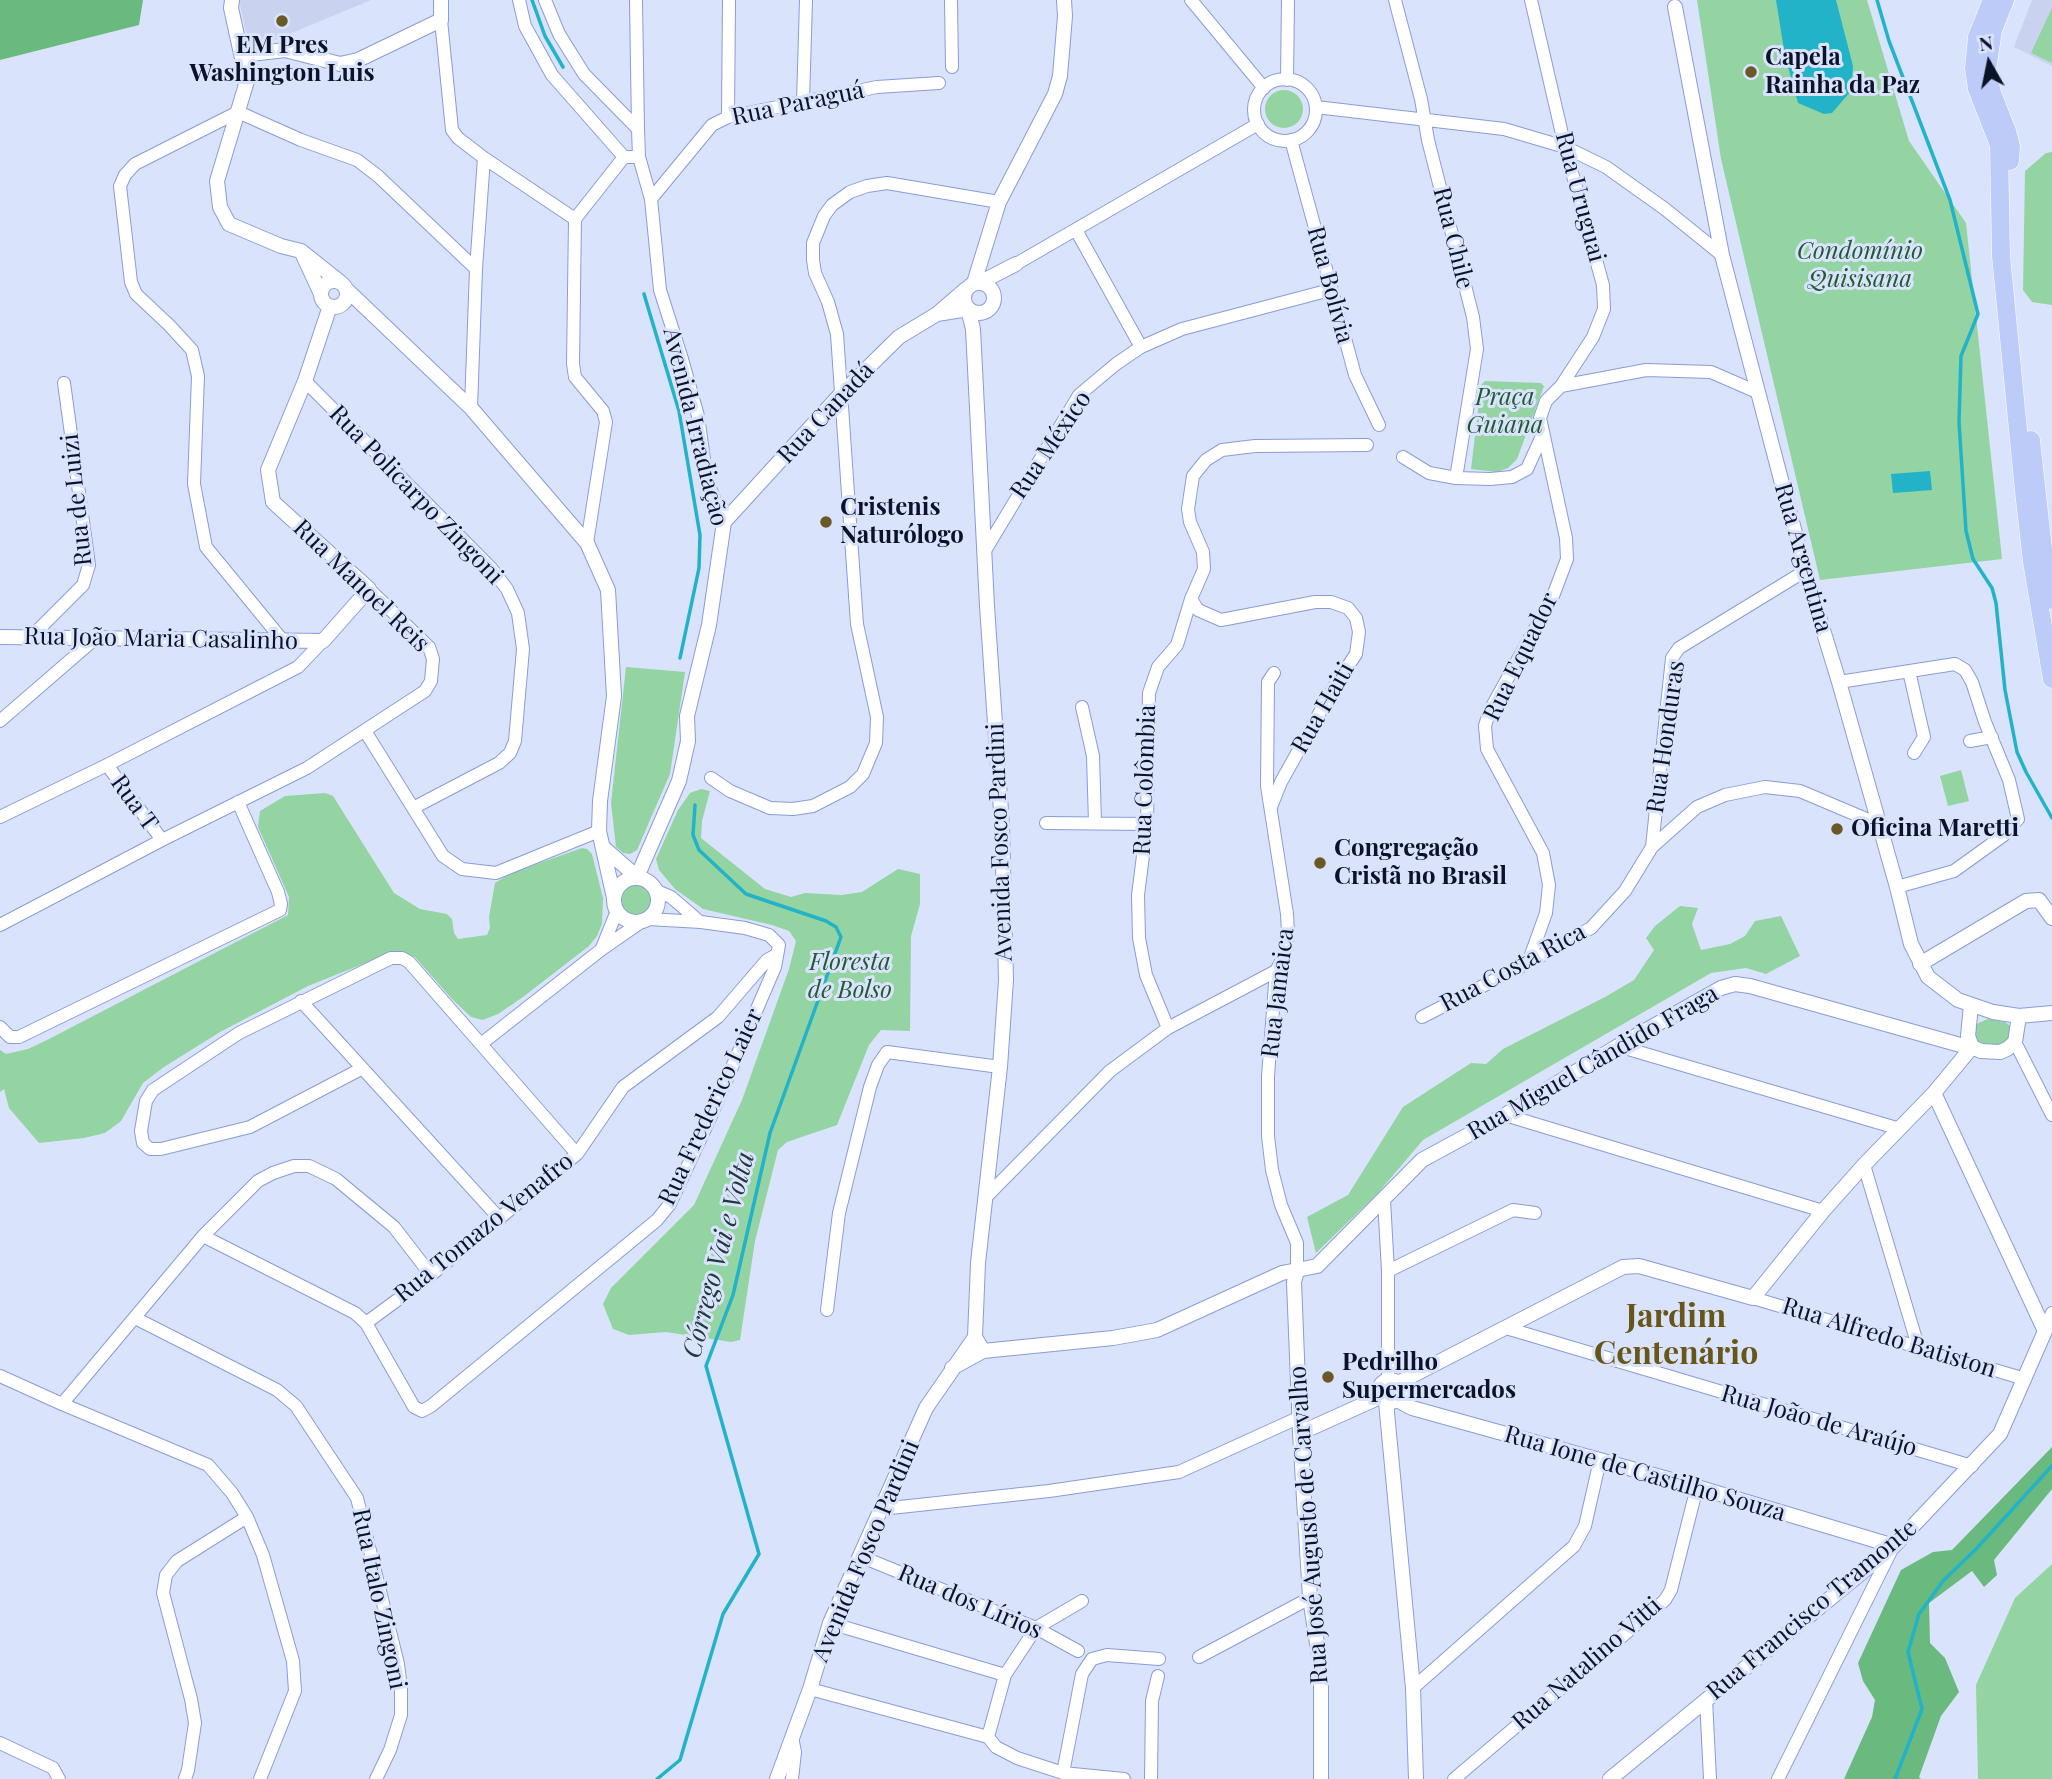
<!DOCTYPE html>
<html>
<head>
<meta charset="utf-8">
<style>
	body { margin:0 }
	#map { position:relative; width:2052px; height:1779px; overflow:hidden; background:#dae3fc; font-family:"Playfair Display",serif }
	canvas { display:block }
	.north { position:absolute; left:1954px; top:28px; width:70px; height:70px; -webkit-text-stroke:5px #dae3fc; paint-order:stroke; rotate:351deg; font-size:19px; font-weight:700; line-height:28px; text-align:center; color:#0c1227 }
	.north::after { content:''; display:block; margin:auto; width:24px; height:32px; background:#0c1227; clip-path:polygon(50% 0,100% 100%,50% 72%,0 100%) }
</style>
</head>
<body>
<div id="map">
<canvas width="2052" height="1779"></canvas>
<div class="north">N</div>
</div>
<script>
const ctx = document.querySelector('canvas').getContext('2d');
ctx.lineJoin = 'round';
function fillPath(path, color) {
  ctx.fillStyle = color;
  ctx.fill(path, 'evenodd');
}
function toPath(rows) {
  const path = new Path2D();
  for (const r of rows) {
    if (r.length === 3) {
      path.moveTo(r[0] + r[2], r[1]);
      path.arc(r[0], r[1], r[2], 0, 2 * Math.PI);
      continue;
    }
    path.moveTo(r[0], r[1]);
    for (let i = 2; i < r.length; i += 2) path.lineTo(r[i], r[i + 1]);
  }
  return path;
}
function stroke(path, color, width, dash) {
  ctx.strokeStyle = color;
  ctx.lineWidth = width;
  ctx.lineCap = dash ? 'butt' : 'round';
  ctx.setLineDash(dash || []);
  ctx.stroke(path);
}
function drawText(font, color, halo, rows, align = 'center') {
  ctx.font = font + ' "Playfair Display",serif';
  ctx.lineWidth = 6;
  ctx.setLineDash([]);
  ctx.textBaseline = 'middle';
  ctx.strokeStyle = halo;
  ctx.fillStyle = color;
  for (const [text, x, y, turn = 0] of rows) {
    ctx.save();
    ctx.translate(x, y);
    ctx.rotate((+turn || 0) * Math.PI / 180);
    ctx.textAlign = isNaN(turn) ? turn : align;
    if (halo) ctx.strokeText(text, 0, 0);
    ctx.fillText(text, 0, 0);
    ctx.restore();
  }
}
fillPath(toPath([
	[239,0,371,0,270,42,248,42],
	[2032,0,2052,0,2052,66,2014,47]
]), '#c9d3ef');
fillPath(toPath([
	[1697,0,1867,0,1909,141,1966,223,2002,559,1820,580,1721,159],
	[2052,8,2052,63,2031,53],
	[1284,109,19],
	[2052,152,2052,305,2032,302,2023,290,2025,171,2046,153],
	[1485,381,1541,383,1544,386,1517,459,1508,468,1497,472,1471,469,1481,385],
	[626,667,685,672,670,774,637,850,630,854,623,853,616,847,611,803],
	[1961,770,1969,801,1948,806,1940,776],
	[701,789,710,791,702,821,701,838,765,889,791,897,805,893,841,895,862,892,898,869,920,874,920,904,911,936,910,1031,881,1030,869,1045,837,1125,787,1142,778,1150,755,1241,740,1340,731,1342,666,1332,629,1335,613,1329,603,1304,611,1288,694,1205,742,1100,789,969,796,941,789,931,772,925,703,909,675,889,659,870,656,859,678,810,690,793],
	[325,793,333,796,394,893,420,909,447,914,452,919,454,933,458,939,487,935,490,928,489,917,495,883,511,873,582,848,587,849,592,854,603,898,602,924,597,936,589,946,523,997,498,1014,483,1020,471,1017,452,999,415,957,402,952,388,954,308,986,220,1032,164,1067,143,1083,121,1121,105,1133,84,1138,39,1143,9,1108,4,1089,0,1092,0,1050,6,1054,28,1049,49,1039,288,915,289,897,258,827,260,811,285,796],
	[637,900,17],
	[1680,906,1698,908,1692,924,1701,950,1730,944,1745,936,1755,921,1781,916,1800,956,1766,974,1746,968,1711,973,1423,1140,1378,1193,1316,1253,1307,1217,1348,1195,1403,1107,1471,1063,1486,1064,1503,1049,1605,997,1634,980,1654,950,1646,938,1655,926],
	[1988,1019,2005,1022,2011,1027,2009,1041,1997,1046,1977,1043,1973,1038,1976,1024],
	[2052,1564,2052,1779,1978,1779,1976,1685,2015,1598]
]), '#93d4a2');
fillPath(toPath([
	[0,0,143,0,139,25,0,60],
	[2052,1447,2052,1489,1994,1560,1997,1575,1984,1587,1972,1571,1929,1603,1930,1643,1945,1658,1959,1692,1941,1716,1919,1777,1921,1779,1844,1779,1872,1717,1875,1700,1863,1681,1858,1663,1901,1570,1933,1552,1952,1550]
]), '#6ab97e');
fillPath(toPath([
	[1776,0,1836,0,1853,66,1851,91,1832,113,1824,114,1798,103,1785,56],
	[1930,471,1932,490,1893,493,1891,474]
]), '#22b3c8');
stroke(toPath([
	[532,0,545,36,563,67],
	[1877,0,1889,41,1950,200,1978,314,1961,356,1959,422,1966,531,1973,559,1992,588,1996,603,2005,690,2017,752,2026,772,2052,818],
	[644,294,679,411,700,535,699,568,680,658],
	[657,1779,680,1760,723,1614,759,1554,706,1366,733,1295,770,1133,841,937,836,927,826,921,746,894,699,850,693,835,695,805],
	[1895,1779,1922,1709,1908,1652,1919,1614,1943,1581,1976,1549,2052,1466]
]), '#22b3c8', 3.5);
const minor = toPath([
	[519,0,525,26,552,75,624,157,639,157,638,129,584,74,559,34,545,0],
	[636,0,638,129],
	[951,0,952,67],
	[1191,0,1264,88],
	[1395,0,1421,99,1428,140,1473,317,1477,349,1456,478],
	[441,20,452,130,458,138,484,158,575,219,573,364,575,377,603,411,606,422,587,543],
	[1285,110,31],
	[1287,80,1288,0],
	[803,102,806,0],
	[1316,107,1504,129,1565,147,1606,167,1665,209,1722,255],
	[728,117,729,0],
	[1291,140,1355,375,1379,425],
	[639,157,651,199,660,290,682,359,698,416,707,481,724,522],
	[651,199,712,125,728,117,877,87,939,83],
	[575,219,624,157],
	[1076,230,1141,347],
	[1016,264,1258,124],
	[305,381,491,568,507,589,518,613,523,649,515,741,510,753,499,763,413,808],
	[1561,386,1646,370,1711,372,1757,392],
	[471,408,476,269,484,158],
	[1403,457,1429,473,1456,478,1490,479,1512,477,1527,469,1542,436],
	[986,549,1079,395,1116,364,1141,347,1182,329,1330,290],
	[1191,599,1198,610,1221,620,1315,602,1331,602,1348,608,1356,618,1359,632,1356,654,1334,687,1281,782,1271,807],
	[31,637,83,585,89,565,64,383],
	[284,642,206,547,194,484,198,376,192,350,169,325,136,294,131,282,120,186,125,175,135,164,238,112,301,140,357,160,378,176,476,269],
	[1909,671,1924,737,1914,753],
	[1274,673,1268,682,1267,786,1287,914,1288,932,1286,952,1276,971,1268,1076,1268,1136,1272,1170,1281,1205,1297,1243,1297,1271],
	[1839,682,1955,664,1965,670,1972,682,1985,722,2009,780,2018,819,2004,835,1954,871,1897,887],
	[1082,707,1093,756,1095,823],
	[0,721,97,637],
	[365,731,443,856,462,869,496,873,599,831],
	[1970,741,1992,737],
	[107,765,162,840],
	[711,778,730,791,770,808,793,809,813,806,850,787,863,774,876,743,877,717,857,624,837,334,828,302,815,273,813,260,813,243,824,216,832,205,850,192,867,186,887,183,999,202],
	[0,817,107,765,298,667,323,641],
	[1046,823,1147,824],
	[1652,847,1672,658,1679,648,1805,571],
	[657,891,671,897,700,922],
	[0,925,162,840,307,768,425,691,431,681,433,659,429,647,369,589],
	[602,948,617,911],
	[1528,963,1546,913,1549,885,1543,853,1487,749,1485,726,1489,712,1553,596,1567,559,1566,538,1540,418,1546,401,1561,386,1593,337,1604,309,1603,285,1565,147,1531,0],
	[301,1001,500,1219],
	[1422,1017,1528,963,1591,928,1625,891,1652,847,1697,807,1725,795,1765,787,1800,791,1878,824],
	[0,1027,10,1037,19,1037,280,910,281,904,278,892,238,802],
	[1168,1028,1146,975,1139,938,1138,895,1147,824,1149,693,1158,667,1177,645,1191,599,1204,569,1203,552,1190,522,1188,509,1193,476,1206,460,1222,450,1255,446,1367,445],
	[2015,1042,2052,1115],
	[481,1044,602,949,641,922],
	[1618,1046,1900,1129],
	[361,1069,250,1127,161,1149,150,1149,143,1143,141,1131,146,1101,153,1090,239,1033,391,958,402,958,409,962,577,1154],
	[1505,1115,1823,1211],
	[1864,1165,1918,1346],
	[986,1197,1110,1071,1168,1028,1276,971],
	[1384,1200,1388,1271,1388,1380],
	[203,1236,355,1313,366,1323,414,1407,422,1411,431,1406,657,1220,670,1204,711,1116,775,967,779,945,769,935,745,928,701,922,648,919],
	[1388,1271,1513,1210,1535,1213],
	[1753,1298,2025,1379],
	[827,1310,839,1213,870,1087,878,1065,887,1052,1000,1067],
	[135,1318,277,1390,296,1406,357,1498,398,1664,401,1688,401,1715,390,1750,376,1779],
	[366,1323,431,1275,577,1154,623,1087,718,1017,767,960,776,955],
	[1506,1328,1972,1466],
	[2045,1331,2052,1313],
	[0,1376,62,1404,208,1465,232,1493,247,1517,263,1555,293,1661,295,1691,260,1779],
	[62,1404,203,1236,258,1181,273,1173,294,1166,309,1166,336,1179,394,1227,431,1275],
	[881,1509,1049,1491,1179,1472,1300,1417],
	[862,1557,1036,1628,1078,1651],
	[830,1623,1005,1675],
	[1199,1657,1310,1598],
	[1413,1688,1574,1546,1585,1526,1600,1460],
	[810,1689,988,1737,996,1747,1017,1758,1063,1773,1124,1779],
	[1706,1699,1710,1779],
	[988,1737,1005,1675,1036,1628,1082,1601],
	[0,1743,53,1768,59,1779],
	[1063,1773,1082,1674,1092,1659,1107,1655,1159,1659],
	[185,1779,188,1770,195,1723,191,1699,163,1593,166,1575,177,1561,247,1517],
	[792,1779,795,1752,792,1737],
	[1151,1779,1152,1701,1158,1676],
	[1454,1779,1665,1600,1671,1590,1697,1487],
	[1778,1779,1892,1549]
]);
const tertiary = toPath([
	[232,0,231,8,247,81,217,181,220,207,229,224,281,246,301,251,340,282],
	[1675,7,1722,255,1805,571,1839,682,1897,887,1911,944,1928,977,1958,1000,1993,1012,2019,1016,2052,1013],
	[242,55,285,50,340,64,358,60,441,20,441,0],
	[303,255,321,294],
	[334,294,13],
	[981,282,1016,264],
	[979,298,15],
	[974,283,999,202,1055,94,1060,76,1065,16,1064,0],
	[346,289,471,408,587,543,608,590,614,696,600,801,599,831,614,898],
	[937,314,968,309,973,329,987,606,1002,826,1006,980,1000,1067,978,1263,975,1337,983,1351],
	[0,637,323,641,369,589,273,502,268,470,305,381,330,306],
	[605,849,637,877,679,781,688,741,687,716,709,625,724,522,840,395,899,337,937,314,966,289],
	[636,900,22],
	[1920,964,2026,901,2039,900,2052,918],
	[1971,1005,1968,1036,1972,1047,1981,1051,2000,1052,2007,1049,2015,1042,2019,1016],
	[1297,1271,1294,1282,1300,1433,1310,1598,1321,1669,1321,1779],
	[952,1368,983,1351,1113,1338,1157,1330,1282,1273,1317,1266,1422,1160,1505,1115,1618,1046,1721,988,1735,984,1750,986,1971,1048],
	[1390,1391,11],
	[1398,1383,1623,1267,1639,1266,1753,1298,1823,1211,1864,1165,1934,1093,1972,1047],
	[1397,1400,1412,1408,1697,1487,1894,1546],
	[1386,1402,1413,1688,1416,1779],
	[1300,1433,1380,1397],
	[777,1779,810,1689,830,1623,926,1408,975,1337],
	[1610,1779,1894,1546,2000,1434,2045,1331,1934,1093]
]);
const primary = toPath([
	[1992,0,1977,37,1974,68,1977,89,1999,145,2001,256,2024,491,2032,562,2052,679],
	[2005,0,1993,30,1987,70,1992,93,2007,131,2011,146,2010,161],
	[2031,440,2043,549,2052,600]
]);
stroke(minor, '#8a9cd7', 14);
stroke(tertiary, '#8a9cd7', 16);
stroke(primary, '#fff', 19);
stroke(minor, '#fff', 12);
stroke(tertiary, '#fff', 14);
stroke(primary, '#bdcbf8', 18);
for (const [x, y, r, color] of [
	[282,21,7,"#6a5927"],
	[1751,72,7,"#6a5927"],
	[826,522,7,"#6a5927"],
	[1837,829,7,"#6a5927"],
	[1320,863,7,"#6a5927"],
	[1328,1377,7,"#6a5927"]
]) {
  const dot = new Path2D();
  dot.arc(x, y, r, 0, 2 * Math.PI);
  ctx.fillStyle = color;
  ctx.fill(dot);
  stroke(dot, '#dae3fc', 2.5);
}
drawText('bold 24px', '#0c1227', '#dae3fc', [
	["EM Pres",282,46,"center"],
	["Washington Luis",282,74,"center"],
	["Capela",1765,58],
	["Rainha da Paz",1765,86],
	["Cristenis",840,508],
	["Naturólogo",840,536],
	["Oficina Maretti",1851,829],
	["Congregação",1334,849],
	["Cristã no Brasil",1334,877],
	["Pedrilho",1342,1363],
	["Supermercados",1342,1391]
], 'left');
drawText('24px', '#0c1227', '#dae3fc', [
	["Rua Paraguá",798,104,-12],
	["Rua Uruguai",1580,197,75],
	["Rua Chile",1453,238,76],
	["Rua Bolívia",1330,285,75],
	["Rua Canadá",826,413,-47],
	["Avenida Irradiação",695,427,76],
	["Rua México",1051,445,-56],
	["Rua Policarpo Zingoni",416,495,46],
	["Rua de Luizi",77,500,-96],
	["Rua Argentina",1803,558,74],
	["Rua Manoel Reis",361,586,44],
	["Rua João Maria Casalinho",161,639,1],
	["Rua Equador",1521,657,-64],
	["Rua Haiti",1323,708,-60],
	["Rua Honduras",1666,737,-82],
	["Rua Colômbia",1145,780,-88],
	["Rua T",134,803,54],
	["Avenida Fosco Pardini",1000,842,-92],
	["Rua Costa Rica",1513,968,-28],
	["Rua Jamaica",1278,993,-83],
	["Rua Miguel Cândido Fraga",1593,1063,-30],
	["Rua Frederico Laier",711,1107,-65],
	["Rua Tomazo Venafro",484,1228,-39],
	["Rua Alfredo Batiston",1889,1338,17],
	["Rua João de Araújo",1819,1421,16],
	["Rua Ione de Castilho Souza",1645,1474,16],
	["Rua José Augusto de Carvalho",1309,1525,-94],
	["Avenida Fosco Pardini",866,1551,-67],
	["Rua Italo Zingoni",379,1599,78],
	["Rua dos Lírios",970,1602,23],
	["Rua Francisco Tramonte",1812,1610,-40],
	["Rua Natalino Vitti",1587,1664,-41]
]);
drawText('italic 24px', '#215932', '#dae3fc', [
	["Condomínio",1860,252],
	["Quisisana",1860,280],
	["Praça",1505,398],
	["Guiana",1505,426],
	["Floresta",850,963],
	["de Bolso",850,991]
]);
drawText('italic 26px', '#21383c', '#dae3fc', [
	["Córrego Vai e Volta",719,1255,-75]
]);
drawText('bold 32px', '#68551a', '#dae3fc', [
	["Jardim",1676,1317],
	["Centenário",1676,1354]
]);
</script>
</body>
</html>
